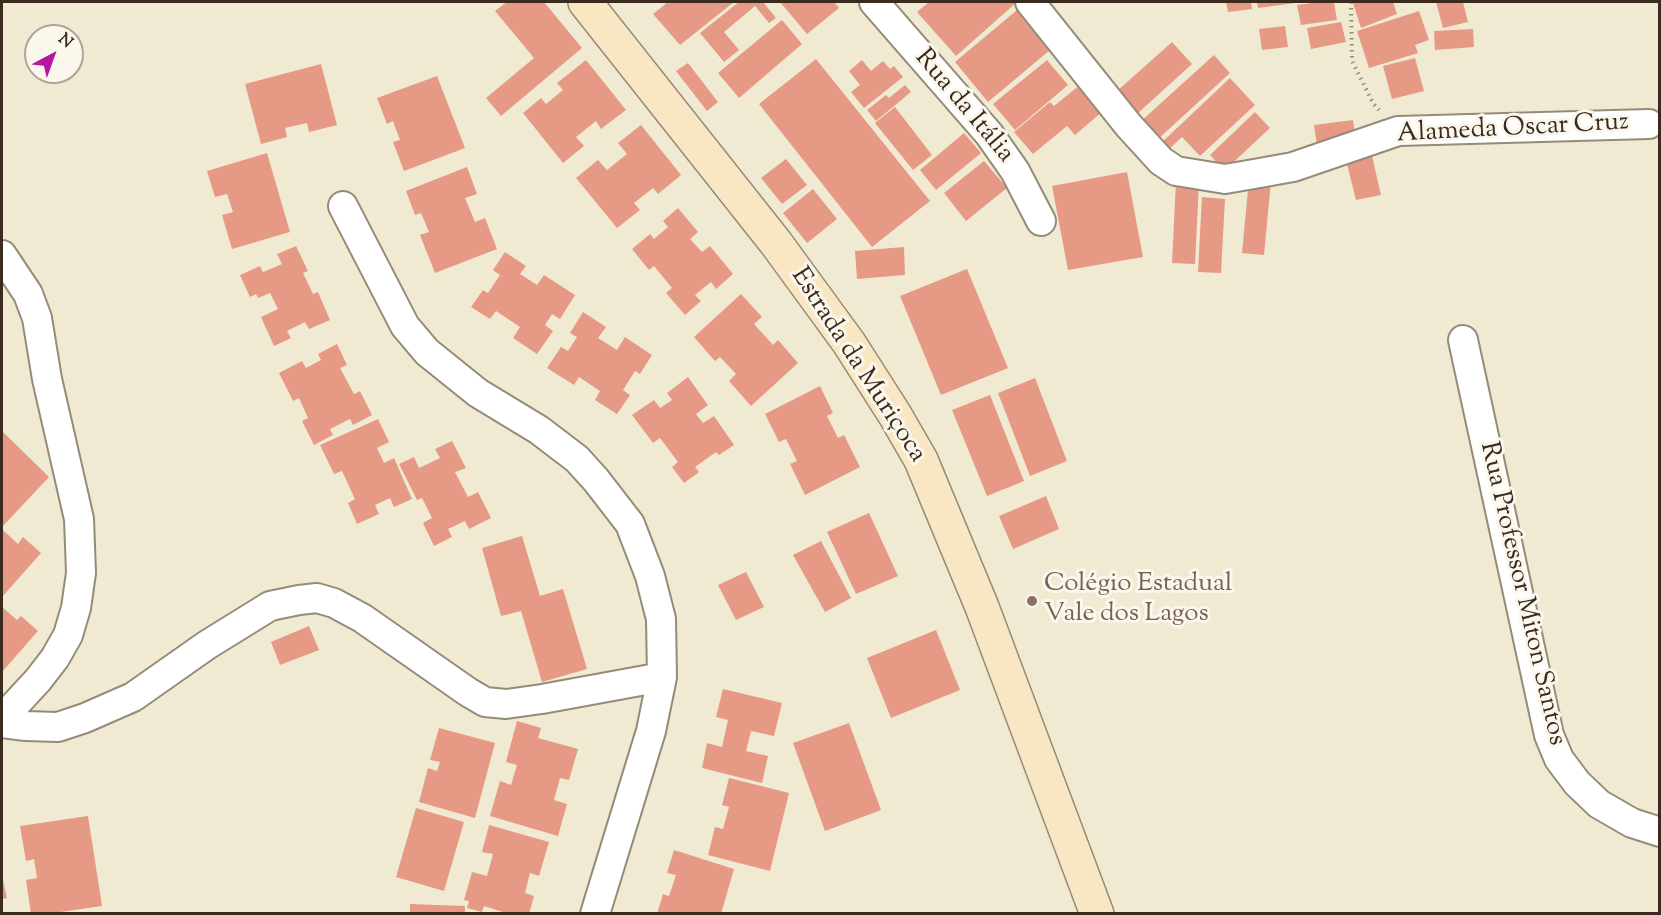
<!DOCTYPE html>
<html>
<head>
<meta charset="utf-8">
<style>
	body { margin:0 }
	#map { position:relative; width:1661px; height:915px; overflow:hidden; background:#f1ead2; font-family:"Sorts Mill Goudy",serif }
	canvas { display:block }
	.frame { position:absolute; inset:0; border:3px solid #3b2a1e; pointer-events:none }
	.north { position:absolute; left:24px; top:24px; width:60px; height:60px; box-sizing:border-box; background:#fbf7ec; border:2px solid #aea59a; border-radius:50%; rotate:41deg; font-size:16px; font-weight:700; line-height:24px; text-align:center; color:#3b2a1e }
	.north::after { content:''; display:block; margin:auto; width:21px; height:27px; background:#b5179e; clip-path:polygon(50% 0,100% 100%,50% 72%,0 100%) }
</style>
</head>
<body>
<div id="map">
<canvas width="1661" height="915"></canvas>
<div class="frame"></div>
<div class="north">N</div>
</div>
<script>
const ctx = document.querySelector('canvas').getContext('2d');
ctx.lineJoin = 'round';
function fillPath(path, color) {
  ctx.fillStyle = color;
  ctx.fill(path, 'evenodd');
}
function toPath(rows) {
  const path = new Path2D();
  for (const r of rows) {
    path.moveTo(r[0], r[1]);
    for (let i = 2; i < r.length; i += 2) path.lineTo(r[i], r[i + 1]);
  }
  return path;
}
function stroke(path, color, width, dash) {
  ctx.strokeStyle = color;
  ctx.lineWidth = width;
  ctx.lineCap = dash ? 'butt' : 'round';
  ctx.setLineDash(dash || []);
  ctx.stroke(path);
}
function drawText(font, color, halo, rows, align = 'center') {
  ctx.font = font + ' "Sorts Mill Goudy",serif';
  ctx.lineWidth = 6;
  ctx.setLineDash([]);
  ctx.textBaseline = 'middle';
  ctx.strokeStyle = halo;
  ctx.fillStyle = color;
  for (const [text, x, y, turn = 0] of rows) {
    ctx.save();
    ctx.translate(x, y);
    ctx.rotate((+turn || 0) * Math.PI / 180);
    ctx.textAlign = isNaN(turn) ? turn : align;
    if (halo) ctx.strokeText(text, 0, 0);
    ctx.fillText(text, 0, 0);
    ctx.restore();
  }
}
fillPath(toPath([
	[507,2,544,2,582,48,501,116,486,98,534,58,495,11],
	[668,2,734,2,680,45,653,14],
	[739,2,763,2,776,18,769,23,755,6,724,32,739,50,724,62,700,33],
	[780,2,834,2,839,8,807,34],
	[929,2,1017,2,956,56,917,12],
	[1226,2,1251,2,1252,9,1228,12],
	[1257,2,1296,2,1296,3,1258,8],
	[1319,2,1334,2,1337,20,1301,25,1297,5],
	[1358,2,1393,2,1397,14,1361,28,1353,3],
	[1436,2,1463,2,1468,22,1443,28],
	[1023,5,1056,45,988,102,955,62],
	[1419,11,1429,40,1415,45,1418,53,1369,68,1357,31],
	[782,20,802,44,739,98,718,73],
	[1341,22,1346,42,1311,49,1307,28],
	[1285,26,1288,47,1262,50,1259,29],
	[1473,29,1474,47,1435,50,1434,31],
	[1172,42,1192,64,1137,114,1116,92],
	[1214,55,1230,73,1156,141,1139,123],
	[1415,58,1424,91,1392,99,1383,66],
	[816,59,930,201,872,247,759,104],
	[586,60,626,110,601,129,596,121,576,137,584,146,563,163,523,113,541,98,546,104,563,90,557,83],
	[862,60,871,71,883,61,890,69,894,66,903,77,864,108,851,92,860,85,849,71],
	[1047,60,1068,85,1015,130,993,104],
	[688,63,718,102,707,111,676,71],
	[321,64,337,125,309,132,307,123,285,128,287,137,261,144,245,84],
	[437,76,465,148,404,171,393,142,400,140,393,121,387,124,377,98],
	[1230,78,1255,105,1200,156,1182,137,1166,152,1159,145],
	[1081,84,1103,111,1075,135,1067,126,1033,154,1014,132,1050,102,1054,106],
	[905,85,911,92,876,121,867,110,886,95,889,98],
	[895,107,932,155,913,170,875,123],
	[1255,112,1270,128,1224,171,1210,155],
	[1353,120,1356,140,1317,145,1314,125],
	[641,125,681,175,658,194,653,188,634,203,640,210,617,228,576,178,598,160,607,170,627,154,618,143],
	[964,133,981,153,936,190,920,170],
	[1370,147,1381,195,1356,200,1344,152],
	[267,153,290,232,232,249,222,215,233,212,227,194,215,197,207,171],
	[786,159,807,185,782,204,761,178],
	[984,161,1007,188,966,221,944,193],
	[467,167,477,194,465,198,475,222,485,218,497,249,435,273,420,235,429,232,421,213,415,215,406,191],
	[1127,172,1143,257,1068,270,1052,186],
	[1249,179,1271,181,1264,255,1242,253],
	[1176,181,1199,183,1195,264,1172,263],
	[813,189,837,219,807,243,783,213],
	[1202,197,1225,199,1221,273,1198,272],
	[678,208,698,232,690,239,702,252,710,246,733,274,716,289,711,282,695,295,701,301,685,315,666,293,672,288,654,266,649,270,632,249,650,234,654,239,668,227,663,221],
	[296,246,308,271,303,273,313,294,318,292,330,320,309,329,305,322,287,331,291,338,274,346,261,317,278,309,270,293,258,298,256,294,250,297,240,275,260,266,263,272,282,264,277,254],
	[904,247,905,275,857,279,855,251],
	[505,252,526,266,520,274,537,285,544,275,575,295,560,319,552,314,545,325,553,331,537,354,513,338,520,327,496,311,490,319,471,307,483,290,488,293,500,275,493,270],
	[967,269,1008,368,941,395,900,296],
	[741,294,762,317,754,324,773,345,778,340,798,363,751,406,729,381,736,374,720,357,715,361,694,337],
	[583,312,606,327,598,338,617,350,625,337,652,355,640,374,635,371,623,390,630,395,617,414,595,400,600,391,579,377,574,385,547,368,561,347,568,351,577,337,570,333],
	[337,344,347,365,340,368,354,394,360,391,372,415,353,425,350,419,330,429,333,435,314,445,302,421,308,418,299,398,293,401,279,373,302,361,306,368,321,360,318,354],
	[688,377,708,405,696,414,703,423,714,416,734,445,719,455,716,452,695,467,699,472,684,483,672,467,678,462,660,438,653,443,632,415,654,400,660,408,672,400,667,393],
	[1035,378,1067,461,1030,476,998,393],
	[820,386,833,413,827,416,838,438,844,435,860,467,805,495,790,464,797,461,786,439,779,442,765,414],
	[990,395,1024,481,987,496,952,410],
	[378,419,389,442,377,448,384,463,394,458,412,499,394,507,390,498,375,505,379,514,357,524,348,503,355,499,342,471,334,474,320,445],
	[2,431,49,477,2,527],
	[452,441,466,468,455,472,468,497,478,492,491,518,469,529,465,521,448,529,452,537,434,546,423,523,432,518,422,498,417,500,399,464,414,457,419,468,440,458,435,449],
	[1046,496,1059,529,1013,549,999,516],
	[869,513,898,576,856,594,827,532],
	[3,530,18,544,23,537,41,553,2,597,2,532],
	[522,536,540,596,563,589,587,669,542,682,521,611,501,616,482,548],
	[821,541,851,598,825,612,793,555],
	[746,572,764,607,736,620,718,585],
	[2,607,17,620,21,616,38,631,2,672],
	[309,626,319,650,280,665,271,642],
	[936,630,960,690,891,718,867,658],
	[723,689,782,703,774,736,751,731,746,751,768,756,762,783,702,768,707,743,722,747,728,720,716,717],
	[517,721,541,728,538,738,578,749,569,780,560,778,554,800,567,804,558,836,490,816,500,781,511,785,517,765,506,762],
	[849,723,881,810,825,831,793,743],
	[439,728,495,743,475,818,419,802,428,768,437,771,440,762,430,760],
	[729,778,789,793,770,871,708,855,715,827,723,829,729,807,722,805],
	[416,808,464,822,444,891,396,877],
	[88,816,102,906,47,914,31,914,26,880,37,878,34,859,26,861,20,826],
	[489,825,549,842,539,876,530,873,525,893,534,896,529,914,509,914,484,906,482,912,467,908,469,901,464,900,472,872,487,876,493,854,482,852],
	[674,850,734,869,721,914,657,914,663,894,669,896,676,875,667,873],
	[2,876,7,898,2,899],
	[410,904,465,906,465,914,410,914]
]), '#e69985');
const street = toPath([
	[874,2,989,134,1015,171,1041,221],
	[1030,2,1129,126,1161,161,1176,171,1225,179,1254,174,1293,167,1398,131,1649,124],
	[343,206,405,326,427,352,478,393,539,430,577,459,596,480,630,524,650,576,661,619,662,677,651,731,595,914],
	[2,255,28,294,37,318,47,379,79,519,81,573,76,608,68,635,55,658,38,680,2,719],
	[1463,340,1549,735,1559,759,1577,783,1599,804,1632,823,1660,832],
	[2,723,26,726,58,727,85,718,133,697,207,645,270,606,299,600,317,598,334,603,362,618,468,692,485,702,506,704,542,699,662,677]
]);
const secondary = toPath([
	[585,2,776,243,849,343,895,415,921,460,982,607,1097,914]
]);
stroke(street, '#968a78', 32);
stroke(secondary, '#968a78', 36);
stroke(toPath([
	[1351,2,1352,61,1373,103,1379,110]
]), '#968a78', 4, [1.5, 4.5]);
stroke(street, '#fff', 28);
stroke(secondary, '#f9e7c3', 33);
for (const [x, y, r, color] of [
	[1032,601,6,"#8d6e63"]
]) {
  const dot = new Path2D();
  dot.arc(x, y, r, 0, 2 * Math.PI);
  ctx.fillStyle = color;
  ctx.fill(dot);
  stroke(dot, '#fbf7ec', 2);
}
drawText('26px', '#3b2a1e', '#fbf7ec', [
	["Rua da Itália",963,107,50],
	["Alameda Oscar Cruz",1513,130,-3],
	["Estrada da Muriçoca",857,366,57],
	["Rua Professor Miton Santos",1521,594,77]
]);
drawText('26px', '#785e54', '#fbf7ec', [
	["Colégio Estadual",1044,586],
	["Vale dos Lagos",1044,616]
], 'left');
</script>
</body>
</html>
